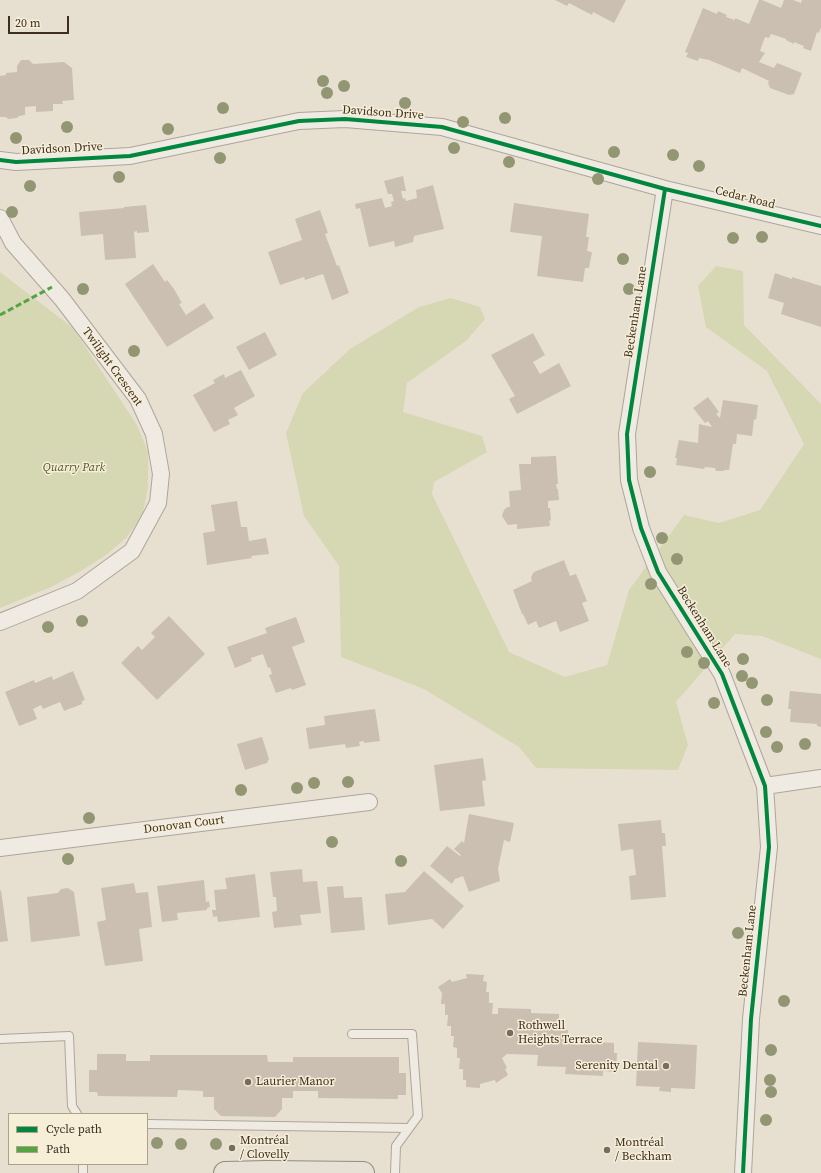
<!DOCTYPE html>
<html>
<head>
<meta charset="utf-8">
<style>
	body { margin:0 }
	#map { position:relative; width:821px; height:1173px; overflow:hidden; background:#e7e0d1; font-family:"Source Serif 4",serif }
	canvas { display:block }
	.legend { position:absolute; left:8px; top:1113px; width:140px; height:52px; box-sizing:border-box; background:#f7eed8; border:1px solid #ada18e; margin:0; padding:5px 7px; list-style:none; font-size:12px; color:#3d2e20 }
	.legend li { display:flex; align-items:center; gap:8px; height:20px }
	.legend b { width:20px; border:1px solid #ada18e }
	.scale { position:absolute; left:8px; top:16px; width:61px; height:18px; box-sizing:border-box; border:2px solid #3d2e20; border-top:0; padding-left:5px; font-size:12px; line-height:14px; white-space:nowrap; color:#3d2e20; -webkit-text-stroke:3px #f7eed8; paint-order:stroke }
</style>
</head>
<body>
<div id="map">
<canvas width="821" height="1173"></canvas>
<ul class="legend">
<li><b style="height:5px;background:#00873e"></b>Cycle path</li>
<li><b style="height:5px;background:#54a441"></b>Path</li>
</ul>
<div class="scale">20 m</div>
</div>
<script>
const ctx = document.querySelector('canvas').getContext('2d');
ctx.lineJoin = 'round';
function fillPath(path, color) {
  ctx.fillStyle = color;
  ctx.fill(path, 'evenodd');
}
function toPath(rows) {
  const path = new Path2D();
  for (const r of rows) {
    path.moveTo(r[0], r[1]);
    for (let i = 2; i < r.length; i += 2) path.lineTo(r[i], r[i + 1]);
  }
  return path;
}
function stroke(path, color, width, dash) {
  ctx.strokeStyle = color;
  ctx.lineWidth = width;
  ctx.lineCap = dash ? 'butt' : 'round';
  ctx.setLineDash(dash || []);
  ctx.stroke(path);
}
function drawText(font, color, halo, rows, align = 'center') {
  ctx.font = font + ' "Source Serif 4",serif';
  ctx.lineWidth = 3;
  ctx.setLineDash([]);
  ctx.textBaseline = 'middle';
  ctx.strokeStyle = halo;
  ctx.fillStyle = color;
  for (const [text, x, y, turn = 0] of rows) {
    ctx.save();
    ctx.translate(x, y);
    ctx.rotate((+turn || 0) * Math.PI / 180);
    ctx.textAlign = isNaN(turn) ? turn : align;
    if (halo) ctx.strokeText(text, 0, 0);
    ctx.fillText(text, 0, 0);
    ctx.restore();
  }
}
fillPath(toPath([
	[716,266,743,271,744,325,821,404,821,659,762,636,735,634,676,702,688,745,678,770,536,768,519,747,424,689,341,657,339,566,304,516,286,433,303,393,350,349,419,307,451,298,480,307,485,319,467,340,407,383,403,412,482,436,487,452,434,482,432,494,509,652,565,677,607,665,629,590,684,515,719,523,760,510,804,444,767,371,706,327,698,286],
	[0,272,73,328,137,425,148,452,148,488,142,516,126,538,106,555,81,571,51,587,0,608]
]), '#d6d7b3');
fillPath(toPath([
	[555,0,626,0,614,23,593,12,592,15,569,3,567,6],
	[759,0,762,0,781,8,784,0,793,0,801,3,802,0,821,0,821,27,819,33,817,32,811,51,803,48,804,46,794,42,794,44,786,40,786,39,771,34,769,38,765,37,760,51,765,53,759,62,774,68,777,63,802,73,794,94,789,95,770,88,768,83,769,81,742,68,740,73,709,60,699,58,698,61,686,57,688,53,685,52,703,8,717,14,718,11,727,15,726,17,735,20,735,18,749,24],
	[21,60,29,60,33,64,64,62,72,68,74,100,62,101,63,104,53,104,53,111,36,112,36,106,25,107,25,115,19,116,17,118,8,119,6,117,0,117,0,76,6,75,6,73,17,72,17,66],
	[403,176,406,191,401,191,403,199,405,198,406,201,417,198,416,190,433,185,444,229,414,236,413,242,395,247,394,241,369,247,360,208,356,209,355,204,382,198,385,208,392,206,391,202,394,201,392,194,388,194,384,181],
	[514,203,589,214,586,237,589,237,587,251,592,252,589,268,585,268,583,282,537,276,542,236,510,232],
	[146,205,149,232,137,233,137,231,134,232,136,258,105,260,103,234,81,236,79,212,124,208,124,207],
	[320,210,328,233,325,234,337,266,339,265,349,293,332,300,323,274,305,280,304,277,280,285,268,252,302,240,295,219],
	[153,264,165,282,167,280,174,289,182,303,179,304,186,315,204,303,214,318,167,347,125,284],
	[775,273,792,279,792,277,821,286,821,327,781,314,784,303,768,298],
	[265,332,277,355,249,370,236,347],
	[533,333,545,355,533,362,540,374,559,363,571,386,517,414,509,399,515,396,491,355],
	[241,370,255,396,234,408,238,415,228,420,230,424,214,432,193,395,215,383,213,380,224,374,225,378],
	[708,397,719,412,716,414,720,418,723,400,758,405,756,420,754,419,752,436,737,434,736,444,733,444,729,470,725,470,723,471,716,471,715,468,705,467,704,469,676,465,677,458,675,458,679,440,698,443,699,424,712,427,708,421,705,423,693,408],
	[556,456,558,484,556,484,557,489,558,489,559,500,548,501,548,508,550,508,551,521,549,520,550,526,517,529,517,524,508,525,502,516,504,510,507,507,510,507,509,491,521,490,519,464,531,464,531,457],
	[237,501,241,527,247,527,249,541,266,538,269,554,251,556,252,558,207,565,203,533,215,531,211,505],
	[564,560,570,576,576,574,587,601,582,603,589,621,560,632,556,621,539,628,536,621,528,625,523,614,522,614,513,590,532,581,531,577,534,572],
	[169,616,205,654,157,700,121,663,138,646,142,650,155,637,151,633],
	[296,617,305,642,292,647,306,685,292,690,291,688,276,693,269,675,272,674,270,667,268,668,263,654,251,658,252,661,235,668,227,647,267,633,265,628],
	[73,671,85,700,82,701,82,704,64,711,60,702,43,709,41,705,33,709,37,719,19,726,5,692,34,680,35,683,52,676,53,680],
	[790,691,821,694,821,727,817,726,817,724,790,722,791,709,788,709],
	[375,709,380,741,364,743,364,741,359,742,360,746,346,748,345,744,309,749,306,728,325,725,324,716],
	[262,737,269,759,267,763,245,770,237,744],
	[483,758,486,780,482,781,485,806,440,811,434,765],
	[469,814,514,823,510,842,504,840,498,869,500,881,469,892,463,876,455,879,452,884,430,866,447,846,460,856,461,855,454,849,462,841,464,843],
	[661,820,662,833,665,833,666,846,662,846,666,897,631,900,629,876,636,875,633,849,621,851,618,824],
	[302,869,303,882,317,881,321,913,300,915,302,925,274,928,272,912,277,911,276,897,273,897,270,872],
	[424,871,464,906,443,929,432,919,388,925,385,894,405,892],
	[255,874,260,917,218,922,217,916,213,917,212,910,216,910,214,890,227,889,225,878],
	[204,880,206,902,209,901,210,907,207,908,207,910,177,913,178,920,162,922,157,886],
	[134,883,136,893,148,892,152,927,139,929,143,961,105,966,97,922,106,920,101,888],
	[343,886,344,898,362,897,365,930,331,933,327,887],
	[68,888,74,892,80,936,31,942,27,897,58,893,61,889],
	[1,890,8,941,0,942,0,891],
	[467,974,484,975,483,981,487,982,486,992,489,992,489,1003,493,1003,492,1014,498,1014,498,1008,531,1009,531,1013,559,1014,559,1028,568,1030,568,1040,614,1043,614,1053,617,1053,616,1072,603,1071,603,1076,565,1074,566,1067,537,1066,538,1055,507,1054,502,1058,507,1068,505,1069,508,1075,496,1083,495,1080,480,1084,480,1088,466,1087,466,1080,463,1080,463,1069,459,1069,460,1058,457,1058,457,1048,453,1047,454,1036,451,1036,451,1026,447,1026,448,1015,445,1015,445,1004,441,1004,442,993,438,987,450,979,452,982,467,978,466,975],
	[638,1042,697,1045,695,1089,671,1088,671,1092,659,1091,660,1087,636,1086],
	[97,1054,126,1054,126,1061,150,1061,150,1055,267,1055,268,1062,293,1062,293,1057,399,1057,399,1073,406,1073,406,1095,398,1095,398,1099,318,1098,318,1091,293,1091,293,1098,282,1098,282,1109,275,1117,221,1116,214,1109,214,1097,203,1097,203,1091,178,1090,177,1097,98,1096,97,1092,89,1092,89,1070,97,1070]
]), '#cbbfb2');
const service = toPath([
	[352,1034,412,1034,418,1116,396,1146,395,1173],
	[0,1039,69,1036,72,1106,77,1114],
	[147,1124,409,1128],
	[83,1164,83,1173]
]);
const minor = toPath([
	[0,160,16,162,130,156,299,121,345,119,442,127,665,189,821,226],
	[665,189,627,434,629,480,641,528,658,572,722,674,765,786,769,847,751,1019,743,1173],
	[0,218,13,243,62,299,138,399,154,434,161,474,158,503,132,551,77,591,0,622],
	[765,786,821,778],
	[0,848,369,802]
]);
const primary = toPath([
	[225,1173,267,1172,363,1173]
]);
stroke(service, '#ada599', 10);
stroke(minor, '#ada599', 18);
stroke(primary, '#928b80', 24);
stroke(service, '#efebe3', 8);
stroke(minor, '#efebe3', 16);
stroke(primary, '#e6e1d4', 22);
stroke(toPath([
	[0,315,52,287]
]), '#54a441', 3, [6, 3]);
stroke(toPath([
	[0,160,16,162,130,156,299,121,345,119,442,127,665,189,821,226],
	[665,189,627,434,629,480,641,528,658,572,722,674,765,786,769,847,751,1019,743,1173]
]), '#00873e', 4);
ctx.fillStyle = '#929673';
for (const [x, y] of [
	[323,81],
	[344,86],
	[327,93],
	[405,103],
	[223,108],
	[505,118],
	[463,122],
	[67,127],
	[168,129],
	[16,138],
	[454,148],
	[614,152],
	[673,155],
	[220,158],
	[509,162],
	[699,166],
	[119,177],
	[598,179],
	[30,186],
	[12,212],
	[762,237],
	[733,238],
	[623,259],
	[83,289],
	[629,289],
	[134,351],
	[650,472],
	[662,538],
	[677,559],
	[651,584],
	[82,621],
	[48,627],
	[687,652],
	[743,659],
	[704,663],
	[742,676],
	[752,683],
	[767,700],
	[714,703],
	[766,732],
	[805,744],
	[777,747],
	[348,782],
	[314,783],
	[297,788],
	[241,790],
	[89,818],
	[332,842],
	[68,859],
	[401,861],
	[738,933],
	[784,1001],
	[771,1050],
	[770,1080],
	[771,1092],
	[766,1120],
	[157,1143],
	[181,1144],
	[216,1144]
]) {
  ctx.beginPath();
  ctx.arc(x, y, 6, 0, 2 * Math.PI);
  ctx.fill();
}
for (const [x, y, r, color] of [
	[510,1033,4,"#786c5e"],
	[666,1066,4,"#786c5e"],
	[248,1082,4,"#786c5e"],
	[232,1148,4,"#786c5e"],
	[607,1150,4,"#786c5e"]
]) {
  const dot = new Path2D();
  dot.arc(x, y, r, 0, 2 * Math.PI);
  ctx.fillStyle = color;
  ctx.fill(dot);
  stroke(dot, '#f7eed8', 1.5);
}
drawText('12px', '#3d2e20', '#f7eed8', [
	["Davidson Drive",383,113,4],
	["Davidson Drive",62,149,-3],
	["Cedar Road",745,198,14],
	["Beckenham Lane",636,312,-81],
	["Twilight Crescent",112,367,54],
	["Beckenham Lane",704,627,58],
	["Donovan Court",184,825,-7],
	["Beckenham Lane",748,951,-84]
]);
drawText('italic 12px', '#4d5a26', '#f7eed8', [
	["Quarry Park",74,468]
]);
drawText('12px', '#3d2e20', '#f7eed8', [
	["Rothwell",518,1026],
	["Heights Terrace",518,1040],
	["Serenity Dental",658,1066,"right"],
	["Laurier Manor",256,1082],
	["Montréal",240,1141],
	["/ Clovelly",240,1155],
	["Montréal",615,1143],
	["/ Beckham",615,1157]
], 'left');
</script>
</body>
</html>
